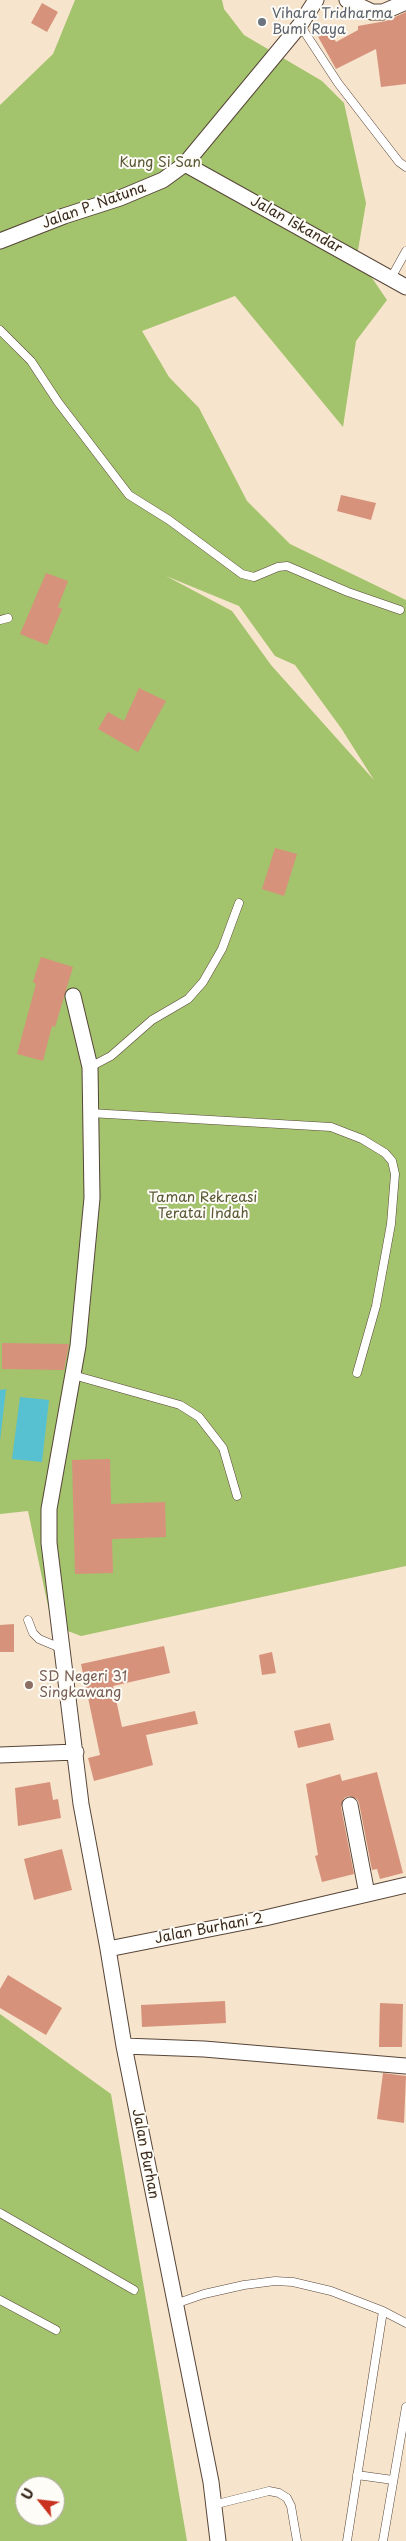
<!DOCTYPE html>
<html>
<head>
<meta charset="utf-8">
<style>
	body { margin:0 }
	#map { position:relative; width:406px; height:2541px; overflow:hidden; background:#f7e4cd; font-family:"Playpen Sans",sans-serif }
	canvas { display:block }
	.north { position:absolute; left:15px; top:2476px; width:50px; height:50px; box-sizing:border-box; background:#fdfcf7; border:1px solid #afa8a0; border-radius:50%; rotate:299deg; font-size:14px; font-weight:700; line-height:20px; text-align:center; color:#3b2a1e }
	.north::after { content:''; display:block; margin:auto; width:18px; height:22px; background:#c8321e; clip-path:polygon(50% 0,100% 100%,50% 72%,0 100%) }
</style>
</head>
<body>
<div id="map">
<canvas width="406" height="2541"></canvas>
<div class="north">U</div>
</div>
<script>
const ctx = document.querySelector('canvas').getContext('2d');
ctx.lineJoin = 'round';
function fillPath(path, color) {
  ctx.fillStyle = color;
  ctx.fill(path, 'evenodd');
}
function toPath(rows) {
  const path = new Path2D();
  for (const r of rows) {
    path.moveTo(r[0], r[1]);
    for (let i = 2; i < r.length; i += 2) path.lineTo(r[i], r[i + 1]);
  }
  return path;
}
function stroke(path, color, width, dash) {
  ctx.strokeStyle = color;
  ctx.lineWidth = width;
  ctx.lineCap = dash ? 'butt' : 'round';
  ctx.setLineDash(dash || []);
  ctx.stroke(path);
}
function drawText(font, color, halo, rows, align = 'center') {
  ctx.font = font + ' "Playpen Sans",sans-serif';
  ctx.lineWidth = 4;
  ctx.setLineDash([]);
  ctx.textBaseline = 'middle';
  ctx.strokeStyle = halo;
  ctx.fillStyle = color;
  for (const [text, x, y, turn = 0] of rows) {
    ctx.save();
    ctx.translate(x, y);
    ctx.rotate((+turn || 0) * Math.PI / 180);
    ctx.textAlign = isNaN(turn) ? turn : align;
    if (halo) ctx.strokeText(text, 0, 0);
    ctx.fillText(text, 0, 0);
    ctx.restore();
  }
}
fillPath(toPath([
	[75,0,222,0,224,9,244,35,322,81,344,103,366,203,357,256,387,300,356,341,343,427,235,296,142,331,169,377,199,408,247,501,290,544,406,600,406,1566,81,1636,52,1625,28,1511,0,1514,0,105,53,54],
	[166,576,239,606,275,656,295,665,341,728,374,780,271,665,232,611],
	[0,2014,111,2094,187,2541,0,2541],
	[25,2486,55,2486,55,2516,25,2516]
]), '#a3c36c');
fillPath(toPath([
	[6,1389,0,1441,0,1390],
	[20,1397,49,1400,42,1462,12,1459]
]), '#57c1d2');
fillPath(toPath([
	[42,3,58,12,47,32,31,23],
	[406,12,406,84,381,87,376,49,336,69,316,33,328,26,336,42,358,30,358,26,386,21],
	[341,495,376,503,371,520,337,511],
	[46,573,68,581,58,607,62,609,47,645,20,634],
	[139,688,166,701,138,752,98,729,108,712,124,721],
	[275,848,297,854,284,896,262,889],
	[41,957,73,967,55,1027,52,1026,43,1061,17,1054,36,984,33,982],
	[2,1343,69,1344,64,1370,2,1369],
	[110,1459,111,1504,165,1502,166,1537,112,1539,113,1573,75,1574,72,1460],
	[14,1624,14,1652,0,1652,0,1625],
	[164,1646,170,1673,113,1686,122,1727,195,1711,198,1724,146,1735,153,1765,94,1781,88,1758,100,1755,81,1664],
	[272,1652,276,1673,262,1675,259,1655],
	[330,1723,334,1740,298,1748,294,1731],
	[377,1772,403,1873,380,1879,377,1869,372,1870,359,1803,357,1799,349,1796,344,1798,341,1807,354,1874,322,1882,315,1856,318,1855,306,1784,340,1774,342,1781],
	[50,1782,53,1800,58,1799,61,1818,18,1826,15,1788],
	[62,1849,72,1890,34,1900,24,1859],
	[8,1975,62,2008,46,2035,0,2008,0,1989],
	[225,2001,226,2023,142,2027,141,2005],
	[380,2003,403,2004,402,2047,379,2047],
	[383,2073,406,2076,404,2123,377,2119]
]), '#d7927b');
const lane = toPath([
	[300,25,338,83,399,162,406,167],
	[391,278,406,251],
	[0,330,31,361,58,402,129,495,169,520,242,574,254,577,278,567,287,566,348,592,400,610],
	[0,620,8,618],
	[90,1067,111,1056,152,1020,188,999,203,982,222,949,239,903],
	[90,1113,331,1127,362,1139,385,1153,392,1161,395,1174,391,1224,376,1306,357,1373],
	[73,1375,180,1405,199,1417,223,1448,237,1496],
	[28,1620,33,1633,39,1639,63,1649],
	[0,2213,134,2290],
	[0,2300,56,2330],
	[175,2304,204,2294,244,2285,275,2281,293,2282,331,2291,383,2311,406,2323],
	[357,2475,393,2480],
	[213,2505,269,2491,279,2493,287,2498,291,2506,297,2541],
	[347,2541,383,2311],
	[383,2541,406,2407]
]);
const street = toPath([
	[347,0,372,12,383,12,406,2],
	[185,164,406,287],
	[0,241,64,216,120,198,163,180,185,164,300,25,316,0],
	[73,996,90,1067,92,1198,78,1346,49,1509,49,1543,81,1804,108,1949],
	[0,1755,76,1752],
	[350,1805,367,1894],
	[124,2046,108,1949,265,1918,406,1885],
	[218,2541,211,2482,124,2046,204,2049,406,2066]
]);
stroke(lane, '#574638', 9);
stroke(street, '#574638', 17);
stroke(lane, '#fff', 8);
stroke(street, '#fff', 15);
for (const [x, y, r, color] of [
	[262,22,5,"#6b7280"],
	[29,1685,5,"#8d6e63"]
]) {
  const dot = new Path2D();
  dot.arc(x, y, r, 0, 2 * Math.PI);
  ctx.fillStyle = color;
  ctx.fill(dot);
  stroke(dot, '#fdfcf7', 2);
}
drawText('14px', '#5b616d', '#fdfcf7', [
	["Vihara Tridharma",272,14],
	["Bumi Raya",272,30]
], 'left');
drawText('14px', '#5a5835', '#fdfcf7', [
	["Kung Si San",160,163],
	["Taman Rekreasi",203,1198],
	["Teratai Indah",203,1214]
]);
drawText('14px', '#3b2a1e', '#fdfcf7', [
	["Jalan P. Natuna",94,206,-20],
	["Jalan Iskandar",296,225,29],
	["Jalan Burhani 2",209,1929,-11],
	["Jalan Burhan",145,2154,79]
]);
drawText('14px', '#785e54', '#fdfcf7', [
	["SD Negeri 31",39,1677],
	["Singkawang",39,1693]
], 'left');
</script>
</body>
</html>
